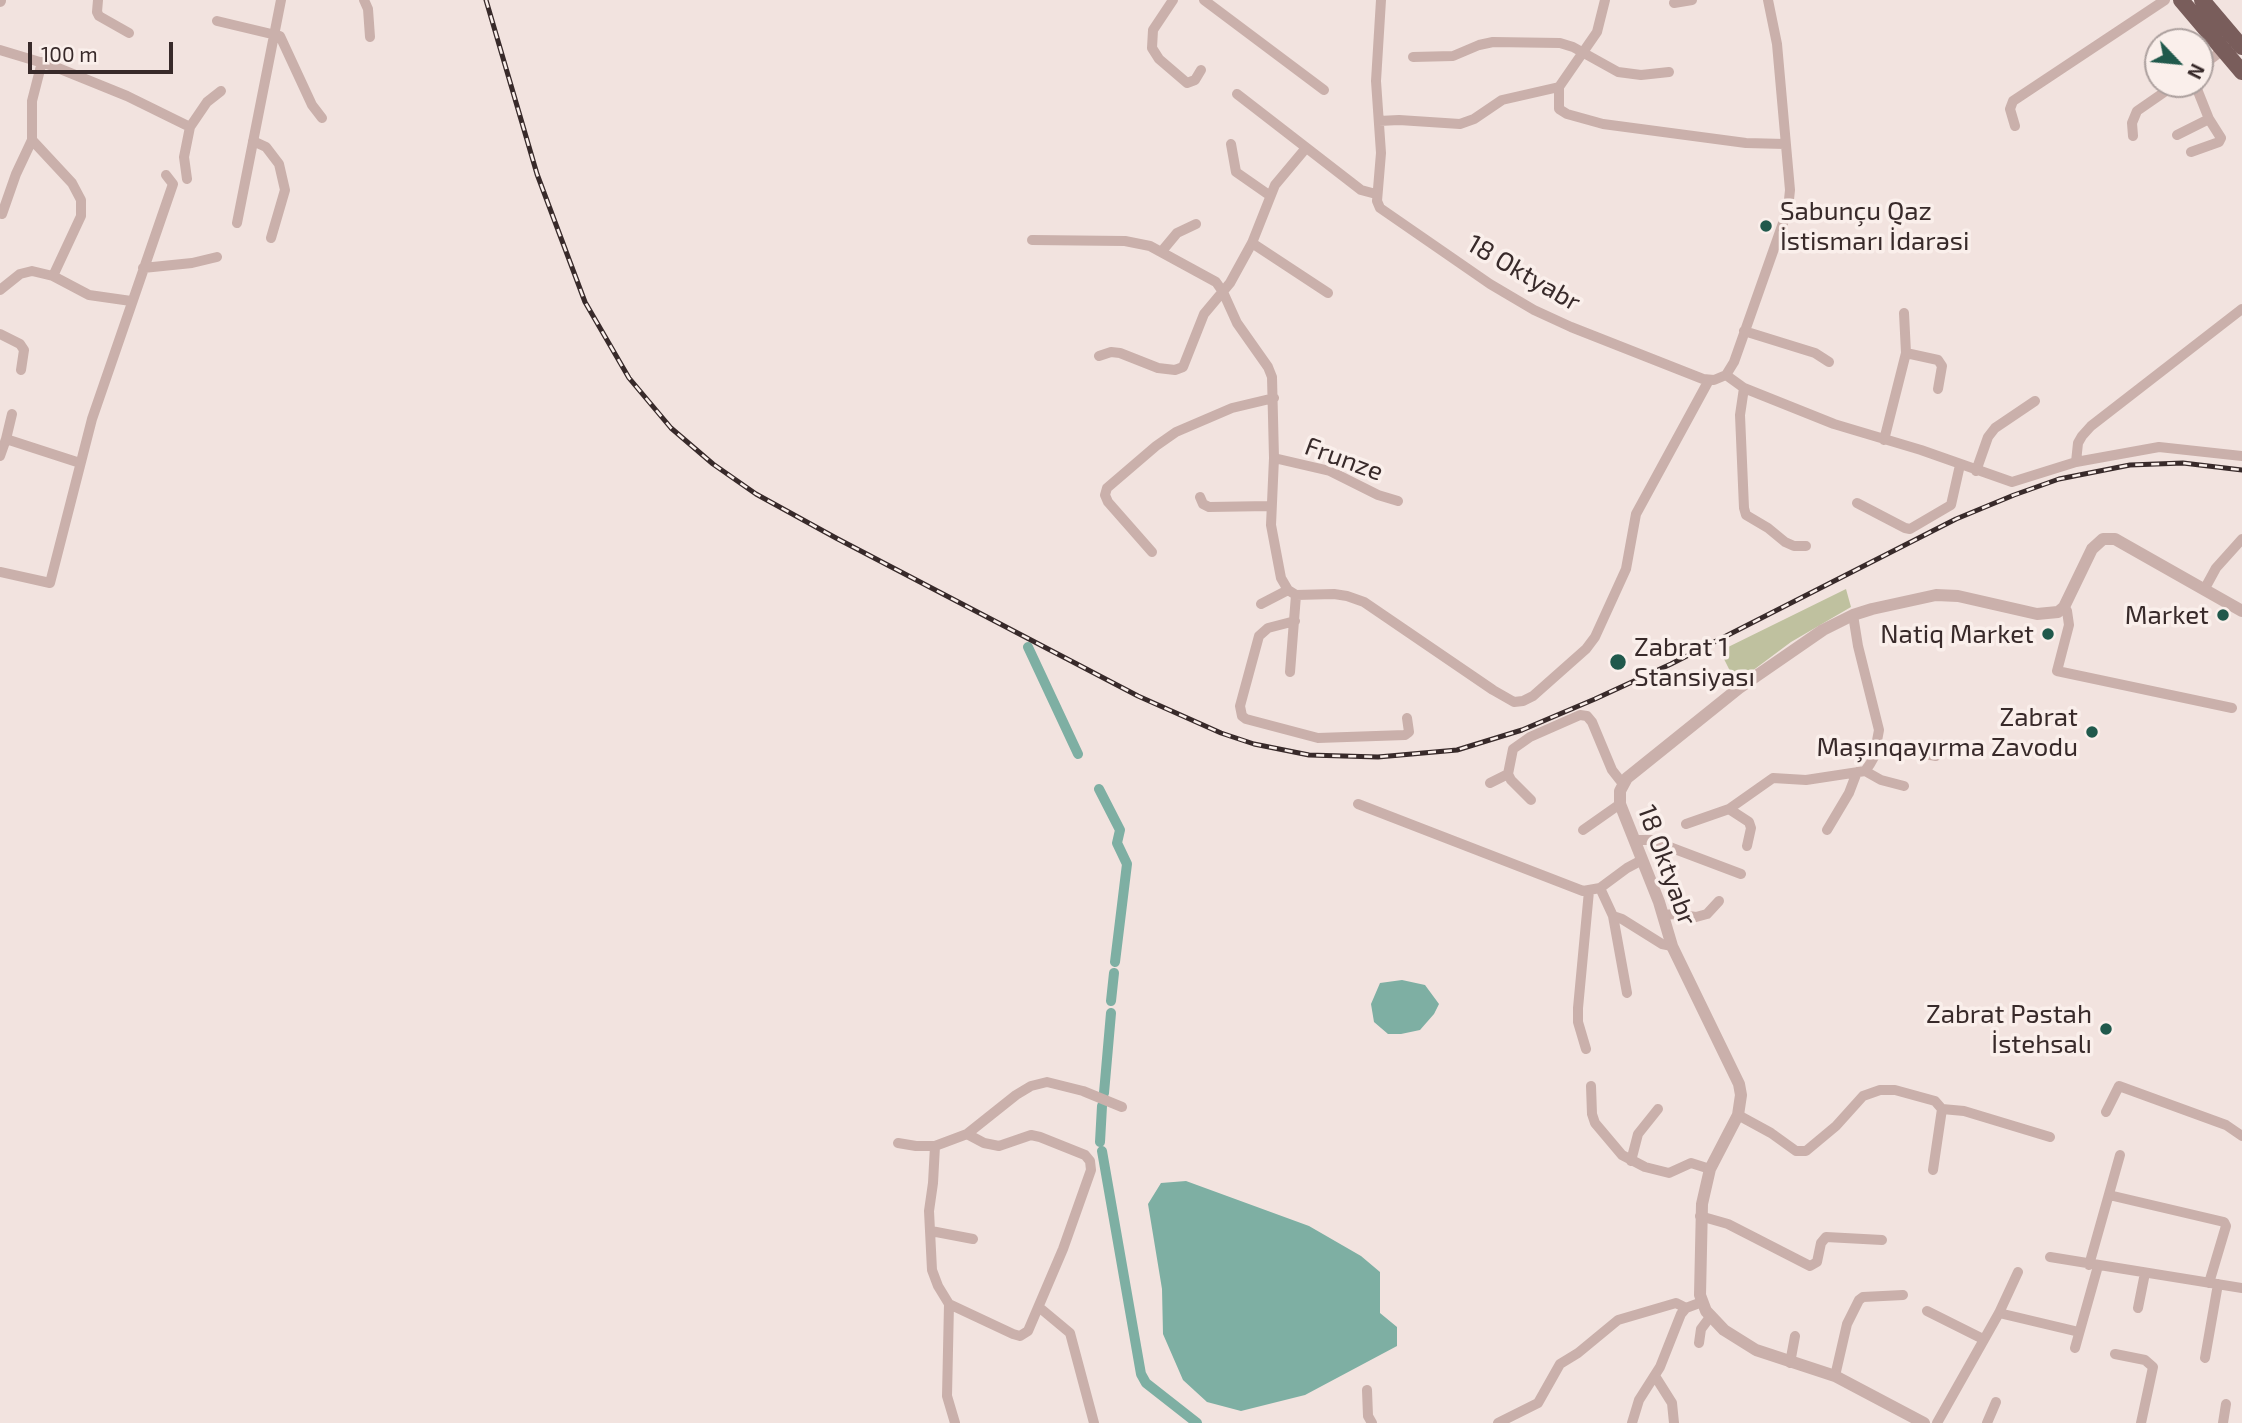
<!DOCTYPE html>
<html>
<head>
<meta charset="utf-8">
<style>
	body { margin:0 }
	#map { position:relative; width:2242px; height:1423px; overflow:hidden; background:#f2e3df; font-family:"Exo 2",sans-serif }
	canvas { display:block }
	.north { position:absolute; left:2144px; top:28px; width:70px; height:70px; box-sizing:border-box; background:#faefeb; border:2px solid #aca09e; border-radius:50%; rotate:116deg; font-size:19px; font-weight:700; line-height:28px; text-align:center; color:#382a2a }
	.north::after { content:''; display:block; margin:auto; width:24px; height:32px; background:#20594c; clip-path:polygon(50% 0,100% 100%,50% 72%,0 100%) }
	.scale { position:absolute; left:28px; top:42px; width:145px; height:32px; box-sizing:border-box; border:4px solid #382a2a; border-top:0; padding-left:9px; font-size:21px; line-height:24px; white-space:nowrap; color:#382a2a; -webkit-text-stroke:5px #faefeb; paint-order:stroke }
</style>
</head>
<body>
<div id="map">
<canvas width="2242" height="1423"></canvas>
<div class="north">N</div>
<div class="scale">100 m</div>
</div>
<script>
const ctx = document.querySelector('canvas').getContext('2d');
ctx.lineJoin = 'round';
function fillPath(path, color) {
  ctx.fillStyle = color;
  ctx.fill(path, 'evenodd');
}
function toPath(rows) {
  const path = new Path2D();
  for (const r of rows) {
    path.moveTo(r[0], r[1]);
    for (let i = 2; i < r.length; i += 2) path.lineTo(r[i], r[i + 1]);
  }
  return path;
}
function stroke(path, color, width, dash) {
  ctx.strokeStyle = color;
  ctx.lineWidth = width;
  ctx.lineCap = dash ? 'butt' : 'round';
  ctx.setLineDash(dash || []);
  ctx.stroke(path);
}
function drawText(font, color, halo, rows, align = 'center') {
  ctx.font = font + ' "Exo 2",sans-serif';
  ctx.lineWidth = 7;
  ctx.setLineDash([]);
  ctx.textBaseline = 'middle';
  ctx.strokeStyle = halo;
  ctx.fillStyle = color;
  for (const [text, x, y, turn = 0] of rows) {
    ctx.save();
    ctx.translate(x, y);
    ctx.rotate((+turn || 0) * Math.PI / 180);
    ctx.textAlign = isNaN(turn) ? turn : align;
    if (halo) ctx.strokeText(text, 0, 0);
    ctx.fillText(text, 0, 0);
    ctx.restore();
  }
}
fillPath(toPath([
	[1846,589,1851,607,1791,642,1736,683,1720,651]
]), '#bfc19f');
fillPath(toPath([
	[1402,980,1425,985,1439,1004,1434,1014,1420,1030,1401,1034,1388,1034,1374,1022,1371,1004,1380,983],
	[1186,1181,1309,1226,1361,1256,1380,1272,1380,1313,1397,1327,1397,1346,1305,1395,1241,1411,1207,1402,1183,1380,1163,1334,1162,1289,1148,1204,1161,1183]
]), '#7eafa3');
stroke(toPath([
	[1028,647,1078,754],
	[1099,789,1120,830,1117,843,1127,864,1115,962],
	[1111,1001,1114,973],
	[1104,1093,1111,1013],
	[1100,1142,1102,1106],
	[1102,1151,1141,1374,1146,1383,1197,1423]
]), '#7eafa3', 10);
stroke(toPath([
	[98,0,97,12,99,16,129,33],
	[364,0,368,9,370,37],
	[1173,0,1153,30,1152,48,1159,59,1187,83,1195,80,1201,70],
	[1204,0,1324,90],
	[1381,0,1376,81,1381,153,1377,201,1380,208,1490,284,1534,310,1571,327,1703,379,1714,380,1726,375,1734,362,1788,209,1790,190,1777,44,1768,0],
	[1674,3,1692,0],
	[217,21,280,36,312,105,322,118],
	[0,50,53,66,127,96,190,127,184,157,187,179],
	[1413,57,1453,56,1479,45,1493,42,1560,43,1573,47,1618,72,1641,75,1669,72],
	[2200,67,2223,50],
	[1559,87,1559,109,1567,114,1603,124,1746,143,1785,144],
	[1237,94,1361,190,1376,194],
	[1379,121,1399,120,1460,124,1474,119,1502,100,1559,87,1597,32,1605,0],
	[2015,126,2010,109,2013,101,2165,0],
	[190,127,207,102,221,91],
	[2177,135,2209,119],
	[2133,136,2132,123,2137,111,2176,84],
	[32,140,72,183,81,200,81,216,53,276],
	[253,141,266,147,279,164,285,190,271,238],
	[1231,144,1236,172,1269,195],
	[2191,152,2219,142,2221,138,2209,119,2195,84],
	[2,214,16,174,32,140,32,101,42,62],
	[237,223,281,0],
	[1032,240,1125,241,1150,246,1216,282,1223,292,1237,323,1268,367,1272,377,1274,458,1271,525,1281,578,1288,590,1296,595,1334,594,1347,596,1364,602,1493,690,1514,702,1523,701,1533,696,1586,649,1595,637,1626,569,1636,514,1709,380],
	[1252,243,1328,293],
	[1162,251,1177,233,1196,224],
	[143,268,192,263,217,257],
	[0,290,20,274,32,271,53,276,89,295,131,301],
	[1744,331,1815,353,1829,362],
	[0,334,20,344,24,350,21,370],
	[1906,353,1938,360,1942,366,1938,389],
	[1099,356,1111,352,1120,353,1158,368,1175,370,1183,367,1204,314,1230,283,1252,243,1275,185,1306,148],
	[1726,375,1744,388,1834,424,1921,450,2012,482,2076,462,2159,447,2242,456],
	[1744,388,1740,415,1744,508,1746,515,1768,528,1785,542,1794,546,1806,546],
	[6,439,12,414],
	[1884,440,1906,353,1904,313],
	[0,456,6,439,80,463],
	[1274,458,1330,471,1378,495,1398,501],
	[2076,462,2078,443,2082,436,2091,426,2242,309],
	[1976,471,1988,437,1995,428,2035,401],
	[1200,497,1203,504,1209,507,1270,506],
	[1857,503,1905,528,1910,529,1951,505,1960,465],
	[1152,552,1108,502,1105,495,1107,488,1156,446,1176,432,1232,408,1274,398],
	[0,572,50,583,92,419,173,184,166,175],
	[2204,590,2216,568,2242,539],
	[1261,604,1288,590],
	[2064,607,2067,611,2069,625,2057,671,2232,708],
	[1295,621,1268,628,1259,636,1240,706,1242,716,1246,719,1318,738,1405,735,1409,732,1407,718],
	[1290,672,1296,595],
	[1877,745,1936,756],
	[1865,771,1881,780,1904,786],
	[1490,783,1508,774],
	[1531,800,1511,780,1508,774,1513,749,1530,737,1580,715,1587,716,1592,722,1612,770,1623,784],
	[1358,804,1583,891,1600,888,1627,868,1642,860],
	[1729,809,1749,822,1751,828,1747,846],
	[1686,824,1729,809,1773,778,1806,780,1865,771,1870,764,1874,757,1879,730,1858,646,1853,615],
	[1583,830,1620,804],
	[1827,830,1849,793,1857,772],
	[1634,840,1651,840,1741,874],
	[1600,888,1613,916,1627,993],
	[1664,915,1675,914,1696,917,1707,914,1719,901],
	[1613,916,1622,919,1662,944,1672,946],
	[1586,1049,1578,1022,1578,1008,1589,891],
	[1591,1086,1592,1114,1595,1123,1622,1155,1645,1167,1669,1173,1691,1163,1710,1169],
	[2106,1112,2119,1086,2226,1125,2242,1136],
	[1738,1115,1771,1133,1796,1151,1806,1151,1836,1126,1863,1096,1880,1090,1895,1090,1935,1101,1942,1109,1964,1111,2050,1137],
	[898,1143,916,1146,935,1146,967,1134,1016,1095,1031,1086,1047,1082,1083,1091,1122,1107],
	[935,1146,933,1183,929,1211,932,1270,938,1286,949,1304,947,1396,955,1423],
	[1631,1161,1638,1134,1658,1109],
	[1933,1170,1942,1109],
	[2109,1195,2224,1222,2226,1226,2209,1283],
	[1700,1216,1728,1224,1810,1266,1817,1262,1821,1243,1826,1237,1882,1240],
	[931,1231,973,1239],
	[2050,1257,2242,1288],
	[2089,1265,2120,1155],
	[949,1304,1013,1334,1020,1336,1028,1331,1063,1249,1091,1170,1090,1161,1085,1155,1040,1137,1031,1135,999,1146,984,1143,967,1134],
	[1040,1308,1070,1333,1094,1423],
	[2138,1308,2145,1273],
	[1927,1311,1983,1339],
	[1999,1313,2079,1332],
	[1699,1343,1701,1329,1710,1317],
	[2075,1348,2098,1266],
	[2115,1354,2145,1360,2153,1367,2141,1423],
	[2205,1358,2218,1284],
	[1790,1363,1795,1336],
	[1655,1376,1672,1403,1674,1423],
	[1835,1376,1847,1324,1859,1300,1863,1297,1903,1295],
	[1367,1390,1368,1416,1372,1423],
	[1498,1423,1538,1403,1560,1364,1578,1353,1618,1320,1676,1303,1686,1308],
	[1632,1423,1639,1400,1660,1367,1681,1314,1686,1308,1702,1302],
	[1937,1423,1999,1313,2018,1272],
	[1987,1423,1996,1402],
	[2223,1423,2226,1404]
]), '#cab0ab', 10);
stroke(toPath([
	[0,1,0,0],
	[1924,1423,1835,1376,1756,1350,1724,1330,1706,1311,1700,1295,1702,1204,1710,1169,1738,1115,1741,1095,1739,1084,1672,946,1659,902,1620,804,1620,791,1627,778,1739,688,1823,630,1853,615,1872,609,1936,595,1958,596,2037,614,2058,612,2064,607,2092,549,2103,539,2115,539,2122,543,2242,611]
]), '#cab0ab', 12);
stroke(toPath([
	[2181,0,2242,72],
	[2202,0,2242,47]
]), '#795d5b', 16);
const rail = toPath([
	[486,0,537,174,585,302,629,378,671,428,713,464,756,494,836,538,1138,696,1221,733,1254,744,1309,755,1378,757,1457,750,1522,730,1595,699,1671,664,1956,519,2014,495,2059,479,2130,465,2183,463,2242,470]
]);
stroke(rail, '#382a2a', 5);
stroke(rail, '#faefeb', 2.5, [8]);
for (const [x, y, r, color] of [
	[1766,226,7,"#20594c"],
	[2223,615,7,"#20594c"],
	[2048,634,7,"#20594c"],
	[1618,662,9,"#20594c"],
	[2092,732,7,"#20594c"],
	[2106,1029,7,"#20594c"]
]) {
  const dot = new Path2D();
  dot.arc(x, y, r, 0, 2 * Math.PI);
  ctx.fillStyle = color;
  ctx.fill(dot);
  stroke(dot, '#faefeb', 2.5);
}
drawText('26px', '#382a2a', '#faefeb', [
	["Sabunçu Qaz",1780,211,"left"],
	["İstismarı İdarəsi",1780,241,"left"],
	["Market",2209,615],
	["Natiq Market",2034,634],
	["Zabrat 1",1634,647,"left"],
	["Stansiyası",1634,677,"left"],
	["Zabrat",2078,717],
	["Maşınqayırma Zavodu",2078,747],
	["Zabrat Pəstah",2092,1014],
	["İstehsalı",2092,1044]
], 'right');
drawText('26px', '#382a2a', '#faefeb', [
	["18 Oktyabr",1524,273,30],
	["Frunze",1344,459,20],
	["18 Oktyabr",1667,865,70]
]);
</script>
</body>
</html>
